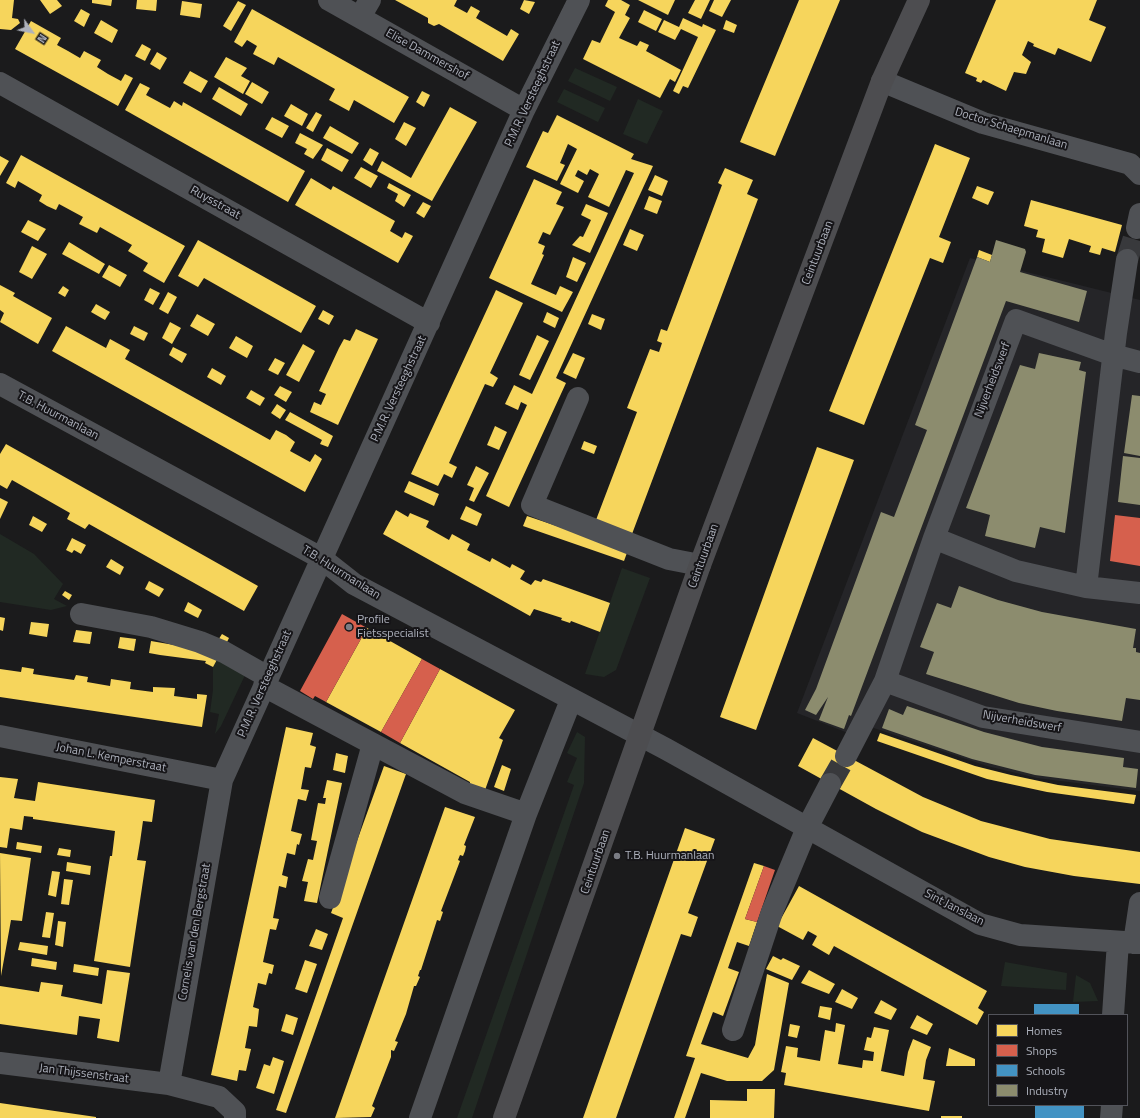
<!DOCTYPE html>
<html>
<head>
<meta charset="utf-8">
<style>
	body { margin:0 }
	#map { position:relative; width:1140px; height:1118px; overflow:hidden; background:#1b1b1c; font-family:"Titillium Web",sans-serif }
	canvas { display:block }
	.legend { position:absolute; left:988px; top:1014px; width:140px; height:92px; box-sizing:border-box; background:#161518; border:1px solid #52535a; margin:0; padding:5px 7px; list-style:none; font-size:12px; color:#adb1bc }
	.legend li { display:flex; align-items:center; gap:8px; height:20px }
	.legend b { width:20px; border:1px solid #52535a }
	.north { position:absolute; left:12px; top:12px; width:40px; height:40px; -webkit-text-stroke:3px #161518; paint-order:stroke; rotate:123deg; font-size:11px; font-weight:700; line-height:16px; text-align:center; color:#adb1bc }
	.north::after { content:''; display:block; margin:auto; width:14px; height:18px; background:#adb1bc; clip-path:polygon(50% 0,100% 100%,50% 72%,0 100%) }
</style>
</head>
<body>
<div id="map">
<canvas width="1140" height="1118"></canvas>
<ul class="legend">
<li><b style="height:11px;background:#f6d55c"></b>Homes</li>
<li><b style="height:11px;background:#d6604d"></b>Shops</li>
<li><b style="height:11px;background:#4393c3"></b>Schools</li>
<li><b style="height:11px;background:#8c8c6e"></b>Industry</li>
</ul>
<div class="north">N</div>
</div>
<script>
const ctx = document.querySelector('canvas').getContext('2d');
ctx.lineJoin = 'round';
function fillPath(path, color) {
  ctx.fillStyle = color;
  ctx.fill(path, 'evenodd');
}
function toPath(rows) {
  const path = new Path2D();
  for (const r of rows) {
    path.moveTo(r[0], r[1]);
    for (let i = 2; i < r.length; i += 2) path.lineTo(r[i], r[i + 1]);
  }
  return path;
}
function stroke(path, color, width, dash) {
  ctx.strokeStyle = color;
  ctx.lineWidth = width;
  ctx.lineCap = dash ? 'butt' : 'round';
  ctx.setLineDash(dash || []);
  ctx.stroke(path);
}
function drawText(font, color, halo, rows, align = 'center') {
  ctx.font = font + ' "Titillium Web",sans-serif';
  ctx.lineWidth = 4;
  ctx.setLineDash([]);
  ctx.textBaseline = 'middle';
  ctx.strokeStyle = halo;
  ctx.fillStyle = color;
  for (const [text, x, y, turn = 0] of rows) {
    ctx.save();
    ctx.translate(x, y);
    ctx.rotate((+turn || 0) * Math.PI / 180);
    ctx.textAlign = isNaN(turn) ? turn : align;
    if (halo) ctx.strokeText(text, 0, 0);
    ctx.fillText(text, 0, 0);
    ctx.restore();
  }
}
fillPath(toPath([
	[970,258,1140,300,1140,791,1037,778,987,766,856,722,848,733,797,713]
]), '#252528');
fillPath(toPath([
	[575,68,617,87,610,101,568,81],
	[564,89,605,108,598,122,557,102],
	[638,99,663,111,647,144,623,134],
	[0,534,34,554,63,584,54,599,67,606,51,610,0,602],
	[622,568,650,578,616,670,604,677,585,674],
	[219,656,246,673,221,726,215,734,219,714,210,712,213,690,213,667],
	[577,732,585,737,584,783,472,1118,457,1118,574,785,567,782,577,758,567,753],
	[1005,962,1067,973,1066,990,1001,986],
	[1076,975,1090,983,1098,1001,1073,1002]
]), '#212923');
fillPath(toPath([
	[0,0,14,0,12,18,18,19,20,23,11,30,0,29],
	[40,0,57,0,62,6,50,14],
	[92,0,112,0,111,6,92,3],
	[137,0,157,0,156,11,136,9],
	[395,0,457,0,454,6,467,13,471,6,480,11,476,18,507,36,511,29,519,34,503,61,439,24,434,26,428,23,428,18],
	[524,0,535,2,529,14,520,9],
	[608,0,621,0,630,5,625,15,630,18,619,38,637,46,640,41,649,45,646,51,681,70,675,82,670,79,660,98,583,59,592,40,600,43,615,12,605,6],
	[638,0,675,0,668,15],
	[695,0,710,0,701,19,688,13],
	[714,0,731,0,722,17,709,11],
	[799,0,840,0,775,156,740,142],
	[996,0,1097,0,1089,20,1106,27,1091,62,1058,48,1055,55,1033,46,1034,44,1028,41,1022,55,1031,62,1026,74,1014,72,1006,91,983,80,981,83,976,81,977,78,965,73],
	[182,1,202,4,200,18,180,15],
	[238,1,246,5,231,31,223,26],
	[81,9,90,14,84,27,74,21],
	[252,9,409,97,394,123,354,100,349,111,329,100,335,89,278,57,274,65,253,54,257,46,247,40,242,47,234,42],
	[644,10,662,19,656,31,638,22],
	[683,18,702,27,703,24,716,30,688,88,683,86,679,94,673,91,698,37,681,29,675,40,658,32,664,20,679,27],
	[101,20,118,30,112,43,94,33],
	[726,20,737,25,734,33,723,29],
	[31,21,61,38,57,45,68,51,80,58,84,51,101,60,97,67,108,74,121,81,125,74,133,78,118,106,15,49],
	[142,44,151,49,145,61,135,56],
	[157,52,167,58,160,70,150,64],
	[226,57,247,68,241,76,250,81,243,94,214,77],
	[190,71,208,81,201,93,183,83],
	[252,82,269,92,262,104,245,94],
	[140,83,150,88,146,95,170,108,174,101,182,106,183,102,305,171,288,202,125,110],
	[219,87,248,104,241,116,212,99],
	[422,91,430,95,424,107,416,102],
	[291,104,308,114,302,126,284,116],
	[450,107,477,122,432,201,377,171,382,161,411,178],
	[316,112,322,115,313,132,306,128],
	[557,115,634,154,631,159,653,166,556,378,566,383,509,507,486,496,527,405,521,402,518,410,505,404,514,385,532,394,634,173,626,170,609,207,588,197,599,174,590,169,587,175,578,170,575,176,584,181,578,193,560,184,577,149,568,144,560,163,565,165,557,181,526,167,543,131,548,133],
	[272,117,289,126,282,138,265,129],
	[404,122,416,128,406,146,395,139],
	[330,126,359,143,352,154,323,138],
	[300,133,323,145,313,159,304,154,307,149,295,143],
	[935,144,970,158,939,237,951,242,943,263,930,258,864,425,829,411],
	[327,148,349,160,342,172,321,160],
	[370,148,379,153,372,166,363,160],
	[21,155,185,246,164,283,143,271,148,263,128,251,132,245,100,227,97,233,79,224,83,217,59,204,56,210,47,206,39,201,42,195,18,181,15,188,6,183],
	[0,156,9,161,0,176],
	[361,167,378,176,371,188,354,178],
	[725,168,753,180,747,194,758,199,632,534,596,520,637,412,627,408,650,349,659,352,662,343,657,341,661,329,667,331,722,185,718,183],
	[655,175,668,181,662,196,648,190],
	[311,178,331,190,333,186,395,221,390,231,402,238,405,232,413,236,398,263,295,205],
	[534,179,562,192,556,204,564,207,550,235,543,232,538,243,545,246,542,254,544,255,531,284,556,295,560,286,573,292,562,312,489,278],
	[389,183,411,195,404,207,395,201,398,194,387,188],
	[977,186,994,192,988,205,972,198],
	[649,196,662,201,657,214,644,209],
	[1031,200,1122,225,1115,252,1102,248,1100,255,1089,252,1091,246,1069,239,1063,258,1042,252,1045,239,1036,237,1038,230,1024,226],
	[423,202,431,206,424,218,416,213],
	[586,204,608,213,590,253,572,245,580,236,583,237,591,220,581,215],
	[28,220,46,229,38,241,21,232],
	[630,229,644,235,637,251,623,245],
	[198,240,316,306,301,333,204,278,198,287,178,276],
	[69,242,105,264,99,274,62,254],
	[32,246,47,254,32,279,19,272],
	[979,250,992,255,990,262,977,257],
	[573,257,586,263,577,282,566,277],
	[109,265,127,275,120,287,102,277],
	[0,285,15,293,13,296,52,318,38,344,0,322,4,313,0,310],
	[63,286,69,290,65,297,58,293],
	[150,288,160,293,153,305,144,300],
	[496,290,523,303,490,373,498,378,493,387,485,384,449,463,457,467,452,478,444,474,438,486,411,474],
	[168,292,177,297,168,314,159,309],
	[96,304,110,312,105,320,91,312],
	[323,310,334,316,329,325,318,319],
	[547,312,559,318,555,328,543,322],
	[197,314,215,324,208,336,190,326],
	[592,314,605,319,601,330,588,324],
	[170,322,181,328,172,344,162,338],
	[66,326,106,348,110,339,130,350,125,359,270,440,276,430,286,435,295,442,290,451,310,462,315,454,322,459,305,492,52,351],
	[134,326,148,333,144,341,130,334],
	[356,329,378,339,338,425,310,412,314,402,321,405,326,394,319,391,339,348,344,339,350,341],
	[537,335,549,341,530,380,519,375],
	[236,336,253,346,247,358,229,348],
	[303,344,315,351,299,382,286,375],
	[173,347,187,354,182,363,169,355],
	[573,353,585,358,576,379,563,373],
	[275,358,285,363,278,375,268,370],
	[212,368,226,376,221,385,207,377],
	[280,386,292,392,286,402,274,395],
	[251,390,265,398,260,406,246,398],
	[277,404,286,410,280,419,271,413],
	[290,412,333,436,328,447,320,444,322,440,285,420],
	[495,426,507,432,499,450,487,445],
	[584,441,597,446,594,454,581,449],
	[6,444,258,586,244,611,89,524,85,529,67,519,70,513,12,480,7,489,0,485,0,454],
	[817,447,854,460,756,730,720,717],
	[476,466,489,473,474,502,469,500,474,488,467,485],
	[409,481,439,494,434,506,404,492],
	[0,498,8,502,0,519],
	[466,506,482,514,477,526,460,519],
	[396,510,408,517,410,513,429,521,426,527,449,540,452,534,470,544,467,550,490,562,492,558,510,568,512,564,525,571,520,579,531,585,535,580,541,582,543,579,610,603,600,632,571,621,570,623,561,620,562,618,534,609,530,616,383,534],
	[33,516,47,524,42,532,29,525],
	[527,516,628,550,624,561,523,526],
	[72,538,86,545,81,554,74,550,72,553,66,550],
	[111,559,124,567,120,575,106,567],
	[149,581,164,589,159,597,145,589],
	[65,591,72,595,69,600,62,595],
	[188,602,202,610,198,618,184,611],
	[0,617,5,618,3,631,0,630],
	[31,622,49,624,47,637,29,634],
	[367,628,422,659,381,732,326,702],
	[76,630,92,632,90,644,73,642],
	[222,634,229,638,223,650,215,645],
	[120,637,136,639,134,651,118,648],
	[151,641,180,646,219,656,213,667,205,663,206,661,160,655,149,653],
	[22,667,34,669,33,674,74,680,76,675,88,677,87,682,110,686,111,679,131,682,130,689,153,692,153,687,175,688,174,696,197,699,197,694,207,695,202,727,0,697,0,669,21,672],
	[440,669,515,710,499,738,503,740,485,790,470,784,470,782,400,743],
	[286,727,313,733,310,745,316,747,311,768,305,767,301,789,309,790,306,801,298,799,291,831,302,834,299,845,297,844,295,855,287,853,282,875,288,877,286,888,279,886,273,918,279,919,276,930,270,929,263,962,274,965,272,974,269,973,266,985,258,983,253,1007,259,1009,257,1027,249,1026,245,1048,251,1049,246,1071,239,1070,237,1081,211,1075],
	[880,733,975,766,1011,775,1058,785,1136,795,1134,804,1047,792,987,779,877,741],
	[813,738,923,797,981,821,1050,839,1140,852,1140,884,1074,876,1025,867,989,857,922,832,876,809,798,766],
	[336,753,348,756,345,773,333,770],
	[502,765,511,769,504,791,494,787],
	[384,766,406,774,286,1113,276,1110,343,918,331,913],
	[0,777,18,779,14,798,35,801,38,782,155,800,152,822,143,821,140,842,137,860,146,861,130,967,94,961,110,856,112,856,115,831,33,819,33,817,24,816,22,830,10,828,7,848,0,847],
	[327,780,342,783,317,903,304,901,308,882,302,881,308,859,313,860,317,841,311,840,318,803,325,804,326,798,323,798],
	[445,807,475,817,464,845,466,846,465,851,463,856,460,855,458,860,460,861,441,911,443,912,440,921,437,920,421,970,420,970,418,976,420,977,416,986,414,986,406,1014,395,1041,398,1042,394,1051,391,1050,391,1057,372,1106,375,1108,371,1117,335,1118],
	[685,828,715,839,688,913,698,917,691,937,681,934,616,1118,583,1118],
	[17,842,42,846,41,853,16,849],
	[59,848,71,850,70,857,57,855],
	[0,853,31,858,22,921,11,920,1,976],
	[67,862,91,866,90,875,66,871],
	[754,863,764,866,745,919,757,922,749,946,737,942,728,968,739,972,723,1016,713,1012,701,1044,748,1058,755,1045,767,974,789,983,774,1070,762,1081,727,1081,701,1073,685,1118,674,1118,695,1058,686,1056],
	[52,871,60,872,56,897,48,895],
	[64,879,73,880,69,905,61,904],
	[799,886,987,991,978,1008,984,1012,977,1025,834,946,829,955,812,945,817,936,808,931,803,940,777,926],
	[46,912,54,913,50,938,42,937],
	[58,921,66,922,63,947,55,945],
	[316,929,328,934,322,950,309,946],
	[20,942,48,946,47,955,18,950],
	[773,956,781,960,783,958,800,966,792,980,766,969],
	[32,958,57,962,56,970,31,966],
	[305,960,317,964,307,993,295,989],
	[74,964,99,968,98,976,73,972],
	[107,970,130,973,119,1042,97,1038,100,1019,79,1016,77,1035,0,1024,0,986,39,992,41,982,63,985,61,996,102,1004],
	[809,970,835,984,829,994,801,983],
	[842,989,858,998,852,1009,835,1002],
	[881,1000,897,1009,891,1020,874,1013],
	[820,1006,832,1008,830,1020,818,1017],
	[286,1014,298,1018,293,1035,281,1031],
	[917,1015,933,1024,927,1035,910,1028],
	[836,1023,845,1025,838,1064,862,1068,863,1060,873,1061,874,1052,864,1050,867,1037,871,1038,874,1027,889,1030,881,1071,904,1076,908,1052,913,1039,931,1047,926,1060,923,1079,935,1081,929,1111,784,1085,786,1073,781,1072,786,1046,798,1048,797,1057,820,1061,825,1030,835,1032],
	[790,1024,800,1026,797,1038,788,1036],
	[949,1048,975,1059,975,1066,946,1066],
	[273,1057,284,1061,274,1094,256,1088,264,1064,270,1066],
	[747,1089,775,1089,774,1118,710,1118,710,1100,747,1101],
	[0,1103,96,1117,96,1118,0,1118],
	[941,1116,962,1116,962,1118,941,1118]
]), '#f6d55c');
fillPath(toPath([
	[1115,515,1140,518,1140,566,1110,561],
	[342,614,367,628,326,702,315,696,313,699,300,691],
	[422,659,440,669,400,743,381,732],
	[764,866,775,870,757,922,745,919]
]), '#d6604d');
fillPath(toPath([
	[1034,1004,1079,1004,1079,1015,1034,1015],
	[1035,1105,1084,1105,1084,1118,1035,1118]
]), '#4393c3');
fillPath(toPath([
	[996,240,1025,249,1026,252,1020,272,1087,291,1079,322,1006,301,851,716,849,715,844,729,819,720,828,697,816,715,805,710,816,689,881,512,894,517,927,430,915,425,977,257,990,262],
	[1039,353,1081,362,1079,370,1086,372,1065,533,1040,527,1035,548,985,536,990,515,966,508,1020,365,1035,369],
	[1132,395,1140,396,1140,456,1124,453],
	[1123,456,1140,458,1140,505,1118,502],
	[959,586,998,600,1042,612,1136,629,1133,648,1136,648,1136,652,1140,653,1140,700,1126,698,1122,721,1057,711,1019,703,926,674,934,652,920,647,937,603,951,608],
	[907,706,984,732,1042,747,1124,758,1123,767,1138,769,1136,788,1035,775,972,759,882,728,889,709,903,715]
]), '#8c8c6e');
stroke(toPath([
	[1127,260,1137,228],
	[830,784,846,756]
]), '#38393c', 22, [22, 11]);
stroke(toPath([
	[329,0,524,110],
	[360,17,370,0],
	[882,81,983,123,1130,164,1140,174],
	[0,83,429,323],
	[1137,228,1140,214],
	[0,384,321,558,354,584,666,749,980,924,1020,935,1140,943],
	[578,398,532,505,669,559,700,565],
	[934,538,1016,571,1086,587,1140,593],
	[1086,587,1116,333,1127,260],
	[81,614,151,627,200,642,224,652,268,677],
	[885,681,983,717,1140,742],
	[264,686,465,793,526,814],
	[0,736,222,780],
	[846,756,885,681,934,538,1016,320,1113,355,1140,362],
	[330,898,373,744],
	[1134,943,1140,903],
	[1113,1015,1118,942],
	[733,1030,772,912,807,828,830,784],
	[0,1063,169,1084,219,1097,235,1112,235,1118],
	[169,1084,222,780,524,110,579,0],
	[420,1118,526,814,571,700],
	[1111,1118,1112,1105]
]), '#4f5155', 22);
stroke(toPath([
	[504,1118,700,565,882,81,919,0]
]), '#4d4d50', 22);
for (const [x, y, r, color] of [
	[349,627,4,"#7a7c84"],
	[617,856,4,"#7a7c84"]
]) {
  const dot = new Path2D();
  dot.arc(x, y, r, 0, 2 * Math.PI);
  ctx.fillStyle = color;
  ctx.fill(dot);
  stroke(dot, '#161518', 1.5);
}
drawText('12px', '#adb1bc', '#161518', [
	["Elise Dammershof",427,55,29],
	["P.M.R. Versteeghstraat",533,94,-65],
	["Doctor Schaepmanlaan",1011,129,17],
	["Ruysstraat",215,203,29],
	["Ceintuurbaan",818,253,-69],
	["Nijverheidswerf",993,380,-69],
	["P.M.R. Versteeghstraat",399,389,-65],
	["T.B. Huurmanlaan",58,416,28],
	["Ceintuurbaan",704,556,-70],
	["T.B. Huurmanlaan",341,573,32],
	["P.M.R. Versteeghstraat",265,684,-66],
	["Nijverheidswerf",1022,722,10],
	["Johan L. Kemperstraat",111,758,11],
	["Ceintuurbaan",596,862,-71],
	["Sint Janslaan",954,908,27],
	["Cornelis van den Bergstraat",195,932,-80],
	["Jan Thijssenstraat",84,1074,7]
]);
drawText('12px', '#adb1bc', '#161518', [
	["Profile",357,620],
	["Fietsspecialist",357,634],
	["T.B. Huurmanlaan",625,856]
], 'left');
</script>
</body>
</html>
